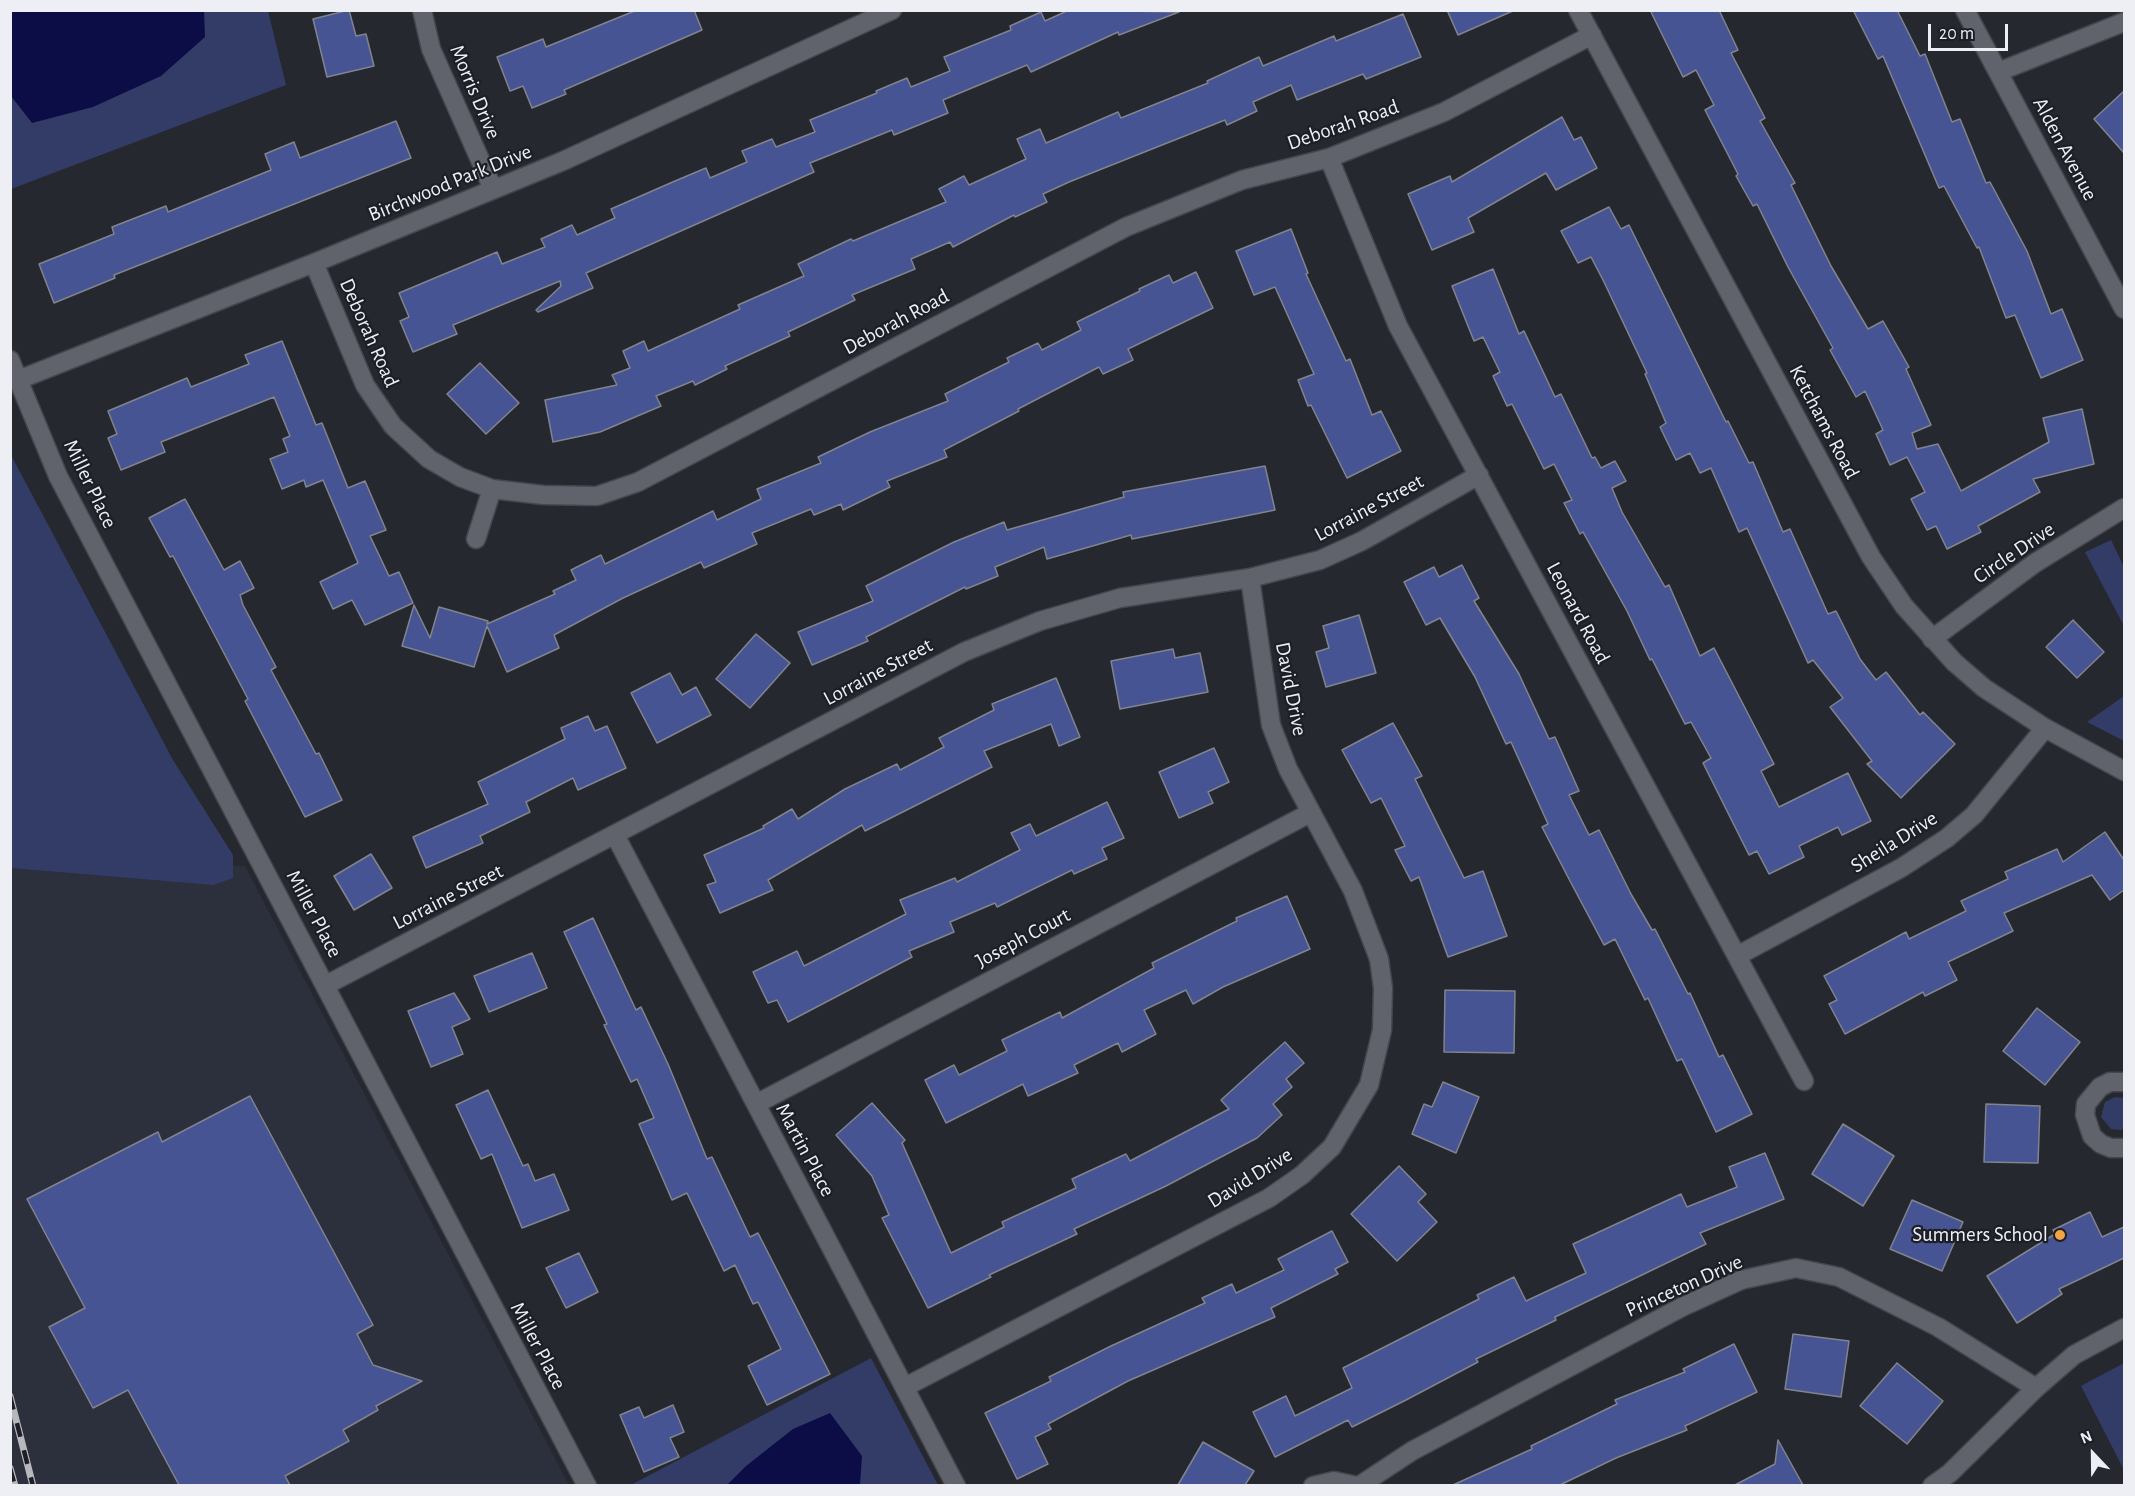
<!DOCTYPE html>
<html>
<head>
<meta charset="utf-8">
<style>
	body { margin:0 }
	#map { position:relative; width:2135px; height:1496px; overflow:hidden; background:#26282f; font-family:"Alegreya Sans",sans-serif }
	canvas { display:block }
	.frame { position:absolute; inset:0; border:12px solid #edeff4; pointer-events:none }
	.north { position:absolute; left:2063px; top:1424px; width:60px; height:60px; -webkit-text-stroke:4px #1d1f26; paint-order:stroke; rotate:338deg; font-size:16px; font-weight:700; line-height:24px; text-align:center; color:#edeff4 }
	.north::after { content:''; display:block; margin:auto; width:21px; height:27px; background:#edeff4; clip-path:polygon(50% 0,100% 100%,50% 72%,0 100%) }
	.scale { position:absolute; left:1928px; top:24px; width:80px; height:27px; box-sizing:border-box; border:3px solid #edeff4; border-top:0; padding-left:8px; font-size:18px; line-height:21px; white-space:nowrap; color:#edeff4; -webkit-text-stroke:4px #1d1f26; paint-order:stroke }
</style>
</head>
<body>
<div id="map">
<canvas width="2135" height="1496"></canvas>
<div class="frame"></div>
<div class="north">N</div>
<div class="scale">20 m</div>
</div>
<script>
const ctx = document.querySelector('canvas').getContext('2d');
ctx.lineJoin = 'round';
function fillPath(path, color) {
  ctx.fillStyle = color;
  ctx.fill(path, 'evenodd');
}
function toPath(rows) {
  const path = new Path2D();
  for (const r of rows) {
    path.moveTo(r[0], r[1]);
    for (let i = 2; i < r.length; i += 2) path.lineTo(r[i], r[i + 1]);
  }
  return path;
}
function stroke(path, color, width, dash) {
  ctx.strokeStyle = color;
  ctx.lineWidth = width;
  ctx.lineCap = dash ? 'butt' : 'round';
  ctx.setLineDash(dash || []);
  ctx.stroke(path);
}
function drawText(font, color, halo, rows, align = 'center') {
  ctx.font = font + ' "Alegreya Sans",sans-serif';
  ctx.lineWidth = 4.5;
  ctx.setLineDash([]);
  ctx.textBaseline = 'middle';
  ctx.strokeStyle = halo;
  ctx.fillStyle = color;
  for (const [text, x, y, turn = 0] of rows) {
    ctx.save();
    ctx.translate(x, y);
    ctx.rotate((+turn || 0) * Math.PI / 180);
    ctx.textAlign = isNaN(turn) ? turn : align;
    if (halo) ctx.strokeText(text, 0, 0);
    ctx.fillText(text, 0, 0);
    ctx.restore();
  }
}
fillPath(toPath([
	[11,864,245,866,569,1485,11,1486]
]), '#2c2f3c');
fillPath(toPath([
	[11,11,268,11,286,85,11,189],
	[11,455,173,760,233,855,233,878,213,885,11,868],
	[2111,540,2124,567,2124,626,2085,552],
	[2124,696,2124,741,2087,722],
	[2115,1097,2124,1098,2124,1128,2121,1130,2111,1129,2101,1117,2105,1102],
	[871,1358,938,1485,629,1486],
	[2124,1363,2124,1470,2081,1386]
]), '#333c66');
fillPath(toPath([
	[10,11,204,11,205,37,161,76,93,107,32,123,11,96],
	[830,1413,862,1456,860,1485,727,1485,746,1466,793,1429]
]), '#0c0c47');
const building = toPath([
	[349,10,356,36,366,34,374,66,327,77,313,19,349,10],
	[637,10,694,10,702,30,564,90,566,94,532,108,523,86,510,91,497,57,543,39,546,47,637,10],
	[1069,10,1179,12,1119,35,1118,32,1031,72,1027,65,943,100,948,113,894,135,892,130,810,163,814,172,586,273,593,288,538,312,536,310,561,286,560,281,453,325,457,334,413,352,400,321,409,317,399,293,497,252,502,264,545,247,541,239,572,225,577,235,615,218,611,209,675,181,706,168,710,178,747,162,742,151,772,139,776,147,815,132,810,120,877,93,876,91,907,78,911,87,950,71,944,57,1011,30,1010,26,1041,12,1045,21,1069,10],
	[1447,10,1515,10,1458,35,1447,10],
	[1650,10,1719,10,1738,50,1731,53,1765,118,1760,121,1795,183,1791,185,1831,266,1868,329,1883,321,1909,367,1906,369,1931,425,1912,433,1917,449,1938,444,1961,491,2049,442,2043,418,2082,409,2094,464,2033,479,2040,492,1978,526,1981,532,1947,549,1936,526,1927,530,1911,499,1925,492,1907,457,1890,465,1876,434,1883,430,1865,391,1856,397,1830,350,1833,348,1788,267,1757,204,1753,206,1736,176,1738,174,1705,110,1714,105,1696,70,1683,77,1650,10],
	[1853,10,1897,10,1920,56,1925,54,1952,122,1960,119,1986,183,1990,182,2027,251,2051,314,2062,309,2083,360,2041,378,2015,315,2006,318,1979,247,1977,248,1944,186,1939,188,1883,56,1878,59,1853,10],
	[1403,14,1421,57,1366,79,1363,74,1297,100,1291,85,1253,102,1257,111,1227,125,1225,120,1069,182,1043,194,1047,202,1015,217,1014,215,953,247,950,242,911,259,915,269,852,295,855,300,788,332,790,336,725,366,727,369,695,385,693,381,656,396,661,406,600,432,553,442,545,400,617,385,612,375,630,368,623,351,644,341,648,351,740,309,738,305,804,276,798,264,851,239,853,241,946,202,939,189,964,176,969,185,1026,159,1017,139,1040,129,1046,143,1118,112,1121,118,1208,83,1207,81,1259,57,1263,66,1334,36,1336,41,1403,14],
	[2124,91,2124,153,2094,119,2124,91],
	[1562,117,1574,140,1581,137,1597,168,1556,190,1546,173,1468,218,1474,232,1432,250,1408,194,1450,176,1452,182,1562,117],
	[396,121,411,158,114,275,115,278,54,303,39,264,114,234,112,227,166,206,168,212,271,170,265,154,294,142,300,158,396,121],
	[1609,207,1621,229,1629,225,1726,422,1728,421,1749,463,1753,462,1783,532,1790,529,1828,614,1836,611,1860,659,1876,680,1886,672,1920,715,1923,712,1955,744,1901,798,1867,764,1872,761,1830,707,1843,698,1813,660,1808,663,1747,528,1739,532,1711,468,1700,473,1690,453,1676,460,1660,427,1666,423,1645,374,1647,373,1604,282,1591,257,1578,263,1561,231,1609,207],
	[1291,229,1308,273,1306,274,1346,361,1350,359,1372,415,1381,411,1401,451,1347,478,1311,405,1308,406,1298,380,1314,374,1275,287,1254,295,1236,251,1291,229],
	[1493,269,1519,334,1524,331,1555,397,1561,394,1592,458,1595,457,1601,468,1615,461,1626,481,1612,488,1622,512,1665,587,1669,585,1700,656,1714,648,1774,764,1761,771,1779,807,1848,773,1871,821,1842,835,1838,827,1799,846,1804,857,1769,874,1757,851,1749,855,1703,763,1711,758,1691,722,1685,724,1652,659,1650,660,1627,611,1583,532,1580,534,1564,503,1572,500,1554,464,1544,469,1512,404,1507,406,1493,376,1500,372,1483,337,1474,341,1452,286,1493,269],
	[1196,272,1213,308,1128,349,1133,360,1103,374,1099,367,1018,409,1019,411,944,450,947,457,887,481,890,487,843,510,841,504,814,515,811,509,752,533,757,544,704,568,701,562,623,598,554,635,559,648,507,672,487,626,474,667,402,646,414,605,430,638,439,607,488,621,487,624,555,594,553,591,576,580,571,570,601,555,605,564,713,511,717,520,761,499,757,489,821,463,818,457,870,432,948,401,945,394,1009,362,1007,358,1038,343,1042,350,1081,330,1077,322,1140,291,1139,289,1169,275,1173,283,1196,272],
	[282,341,316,425,322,423,348,488,365,481,386,530,370,536,389,576,399,572,413,603,365,625,352,600,333,609,320,582,358,563,323,480,306,487,304,480,282,489,270,459,288,452,283,439,290,436,274,397,161,442,165,452,121,470,108,438,117,434,108,411,187,378,191,387,249,364,245,355,282,341],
	[480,363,519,403,486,434,447,394,480,363],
	[1265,466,1275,510,1132,539,1131,535,1047,559,1044,547,995,567,998,576,966,589,965,587,866,637,868,641,812,665,798,632,873,601,866,586,954,542,1004,522,1007,530,1124,497,1123,492,1265,466],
	[185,499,224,570,240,561,254,588,240,595,243,605,276,667,271,670,316,754,319,753,342,800,305,817,245,701,248,699,173,556,170,557,149,518,185,499],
	[1462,565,1479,598,1474,601,1519,674,1549,739,1555,737,1579,791,1569,795,1589,835,1599,830,1631,894,1652,930,1655,929,1688,994,1690,993,1719,1057,1723,1055,1752,1114,1716,1132,1682,1059,1677,1061,1648,998,1645,1000,1615,939,1604,945,1570,881,1542,827,1548,824,1511,742,1506,744,1475,677,1440,618,1426,625,1404,582,1434,567,1439,577,1462,565],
	[1359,615,1376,673,1326,687,1316,652,1329,648,1323,626,1359,615],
	[2073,620,2104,652,2077,678,2046,647,2073,620],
	[756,634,790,663,750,708,716,679,756,634],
	[1173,649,1175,658,1200,653,1208,692,1120,709,1111,661,1173,649],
	[670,673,682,695,696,687,711,715,657,743,631,693,670,673],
	[1056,678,1080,737,1059,746,1051,724,984,751,992,767,865,831,862,825,768,880,773,890,720,913,707,885,716,882,704,855,764,828,763,826,792,809,798,819,845,789,897,764,900,770,944,747,939,738,994,710,992,704,1056,678],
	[588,716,595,731,607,726,626,768,578,790,573,778,526,802,530,812,480,836,483,843,426,868,413,837,488,804,478,782,565,739,561,728,588,716],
	[1393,723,1422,776,1415,779,1464,878,1483,871,1507,936,1448,957,1419,877,1411,881,1395,850,1405,846,1381,798,1371,803,1342,750,1393,723],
	[1214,748,1229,782,1208,792,1213,803,1179,818,1159,772,1214,748],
	[1107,802,1124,838,1102,848,1107,859,1074,874,1072,870,997,907,995,903,950,922,954,932,909,951,912,957,788,1022,777,1000,768,1003,753,972,797,951,804,966,906,914,900,900,955,878,957,882,1020,850,1011,833,1030,824,1036,836,1107,802],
	[2105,832,2124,860,2124,890,2110,900,2092,875,2004,913,2013,931,1948,962,1957,980,1925,996,1923,992,1845,1034,1829,1004,1837,1000,1824,976,1906,932,1909,939,1966,911,1961,901,2008,879,2005,872,2057,849,2063,862,2105,832],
	[371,854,392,888,354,910,334,876,371,854],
	[1287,896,1310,949,1223,987,1193,1004,1186,990,1144,1010,1156,1034,1122,1052,1118,1043,1074,1065,1078,1073,1028,1096,1023,1084,946,1123,925,1080,954,1065,959,1075,1007,1051,1002,1040,1060,1012,1062,1018,1154,968,1152,963,1237,921,1236,918,1287,896],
	[593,918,636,1010,641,1007,668,1064,707,1159,712,1157,750,1237,758,1233,830,1374,767,1405,748,1366,781,1349,758,1302,753,1304,735,1265,724,1271,687,1193,672,1200,639,1124,654,1118,637,1079,631,1082,604,1025,607,1024,564,932,593,918],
	[532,953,547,988,489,1012,474,976,532,953],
	[1445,990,1515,991,1514,1053,1444,1052,1445,990],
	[454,993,470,1019,452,1027,463,1054,431,1067,408,1011,454,993],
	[2037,1008,2080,1042,2045,1085,2003,1051,2037,1008],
	[1285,1042,1304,1063,1286,1079,1292,1087,1273,1104,1282,1115,1257,1138,1166,1186,1074,1229,1077,1234,989,1275,991,1277,928,1308,882,1218,889,1215,872,1176,836,1135,872,1103,905,1140,902,1143,951,1253,1004,1227,1002,1222,1076,1188,1072,1179,1126,1154,1130,1161,1229,1109,1221,1100,1285,1042],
	[1443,1082,1479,1097,1456,1153,1412,1134,1424,1104,1432,1107,1443,1082],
	[488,1090,523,1166,528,1164,535,1181,554,1174,569,1210,522,1228,492,1154,481,1159,456,1105,488,1090],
	[250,1096,373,1325,357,1334,373,1365,422,1381,376,1406,378,1410,343,1430,349,1441,285,1476,290,1485,179,1485,128,1390,93,1408,49,1327,85,1308,27,1199,158,1132,162,1142,250,1096],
	[1986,1104,2040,1106,2038,1163,1984,1162,1986,1104],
	[1843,1124,1894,1156,1863,1206,1812,1174,1843,1124],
	[1765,1153,1784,1199,1700,1233,1706,1244,1555,1317,1556,1320,1476,1359,1478,1362,1406,1400,1352,1427,1348,1420,1275,1457,1253,1412,1286,1396,1295,1416,1352,1388,1343,1368,1479,1299,1477,1295,1514,1277,1526,1301,1586,1273,1573,1244,1681,1194,1687,1207,1737,1187,1729,1167,1765,1153],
	[1399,1166,1426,1194,1418,1202,1437,1222,1397,1261,1351,1214,1399,1166],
	[1912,1200,1963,1222,1942,1271,1890,1249,1912,1200],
	[2090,1212,2102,1237,2124,1227,2124,1258,2059,1289,2062,1294,2017,1323,1987,1276,2055,1234,2053,1230,2090,1212],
	[1332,1231,1348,1262,1335,1269,1338,1274,1271,1308,1275,1317,1128,1381,1048,1424,1051,1429,1035,1437,1048,1464,1017,1479,985,1413,1051,1381,1049,1377,1111,1346,1205,1303,1202,1298,1232,1284,1236,1293,1284,1270,1278,1259,1332,1231],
	[579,1253,598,1292,566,1308,546,1268,579,1253],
	[1793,1334,1849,1341,1841,1397,1785,1389,1793,1334],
	[1734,1344,1757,1392,1685,1426,1687,1430,1616,1458,1560,1485,1453,1485,1532,1449,1531,1446,1617,1404,1615,1400,1685,1372,1683,1369,1734,1344],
	[1897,1363,1943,1401,1907,1444,1860,1406,1897,1363],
	[673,1405,684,1432,670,1438,679,1457,644,1472,620,1415,639,1407,644,1418,673,1405],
	[1778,1440,1803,1485,1735,1485,1775,1464,1778,1440],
	[1203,1442,1254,1471,1245,1485,1178,1485,1203,1442]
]);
fillPath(building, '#465494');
stroke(building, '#81848d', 1.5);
const minor = toPath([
	[422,10,431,49,493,189],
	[1578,10,1871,557,1904,606,1954,662,1984,688,2045,728,2124,771],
	[1965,10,2124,309],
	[1998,72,2124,22],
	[1329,158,1398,326,1804,1081],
	[314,263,365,385,393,426,429,459,460,477,492,489,543,495,597,496,638,482,1126,227,1242,180,1329,158,1444,112,1592,35],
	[10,360,58,476,587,1486],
	[18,380,314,263,563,161,892,10],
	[476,539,492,489],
	[1932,639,2035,563,2124,508],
	[615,835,956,1486],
	[1737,956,1901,868,1947,838,1974,815,2045,728],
	[326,985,964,652,1040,621,1120,598,1250,578,1320,560,1362,541,1479,475],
	[2124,1082,2110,1082,2100,1087,2086,1104,2085,1115,2092,1136,2101,1144,2111,1148,2124,1148],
	[756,1104,1310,813],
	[905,1387,1269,1198,1302,1175,1332,1147,1369,1085,1382,1030,1383,988,1379,959,1353,891,1288,769,1271,725,1250,578],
	[1313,1486,1334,1481,1357,1486],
	[1359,1486,1412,1451,1682,1307,1741,1280,1796,1268,1839,1277,1938,1327,2036,1388],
	[1932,1486,1950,1473,2036,1388,2074,1355,2124,1328]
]);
stroke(minor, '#44464c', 21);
stroke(minor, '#61636c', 18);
const rail = toPath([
	[10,1396,33,1486],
	[10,1468,15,1486]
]);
stroke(rail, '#b6b8bd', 7);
stroke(rail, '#1d1f26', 4.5, [14]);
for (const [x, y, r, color] of [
	[2060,1235,6,"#f5a345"]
]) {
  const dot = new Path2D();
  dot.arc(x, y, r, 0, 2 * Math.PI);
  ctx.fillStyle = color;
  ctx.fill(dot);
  stroke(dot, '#1d1f26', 2);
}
drawText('21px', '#edeff4', '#1d1f26', [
	["Morris Drive",475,92,67],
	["Deborah Road",1343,125,-19],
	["Alden Avenue",2065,149,62],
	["Birchwood Park Drive",450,183,-22],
	["Deborah Road",896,322,-28],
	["Deborah Road",369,333,66],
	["Ketchams Road",1824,422,62],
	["Miller Place",90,484,64],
	["Lorraine Street",1369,508,-28],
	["Circle Drive",2014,553,-34],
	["Leonard Road",1578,613,62],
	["Lorraine Street",878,672,-28],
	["David Drive",1291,689,79],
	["Sheila Drive",1894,842,-32],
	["Lorraine Street",448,897,-27],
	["Miller Place",314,914,62],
	["Joseph Court",1023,938,-28],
	["Martin Place",805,1150,62],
	["David Drive",1250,1178,-32],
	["Princeton Drive",1684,1286,-24],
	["Miller Place",538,1346,62]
]);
drawText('21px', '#edeff4', '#1d1f26', [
	["Summers School",2048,1235]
], 'right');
</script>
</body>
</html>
